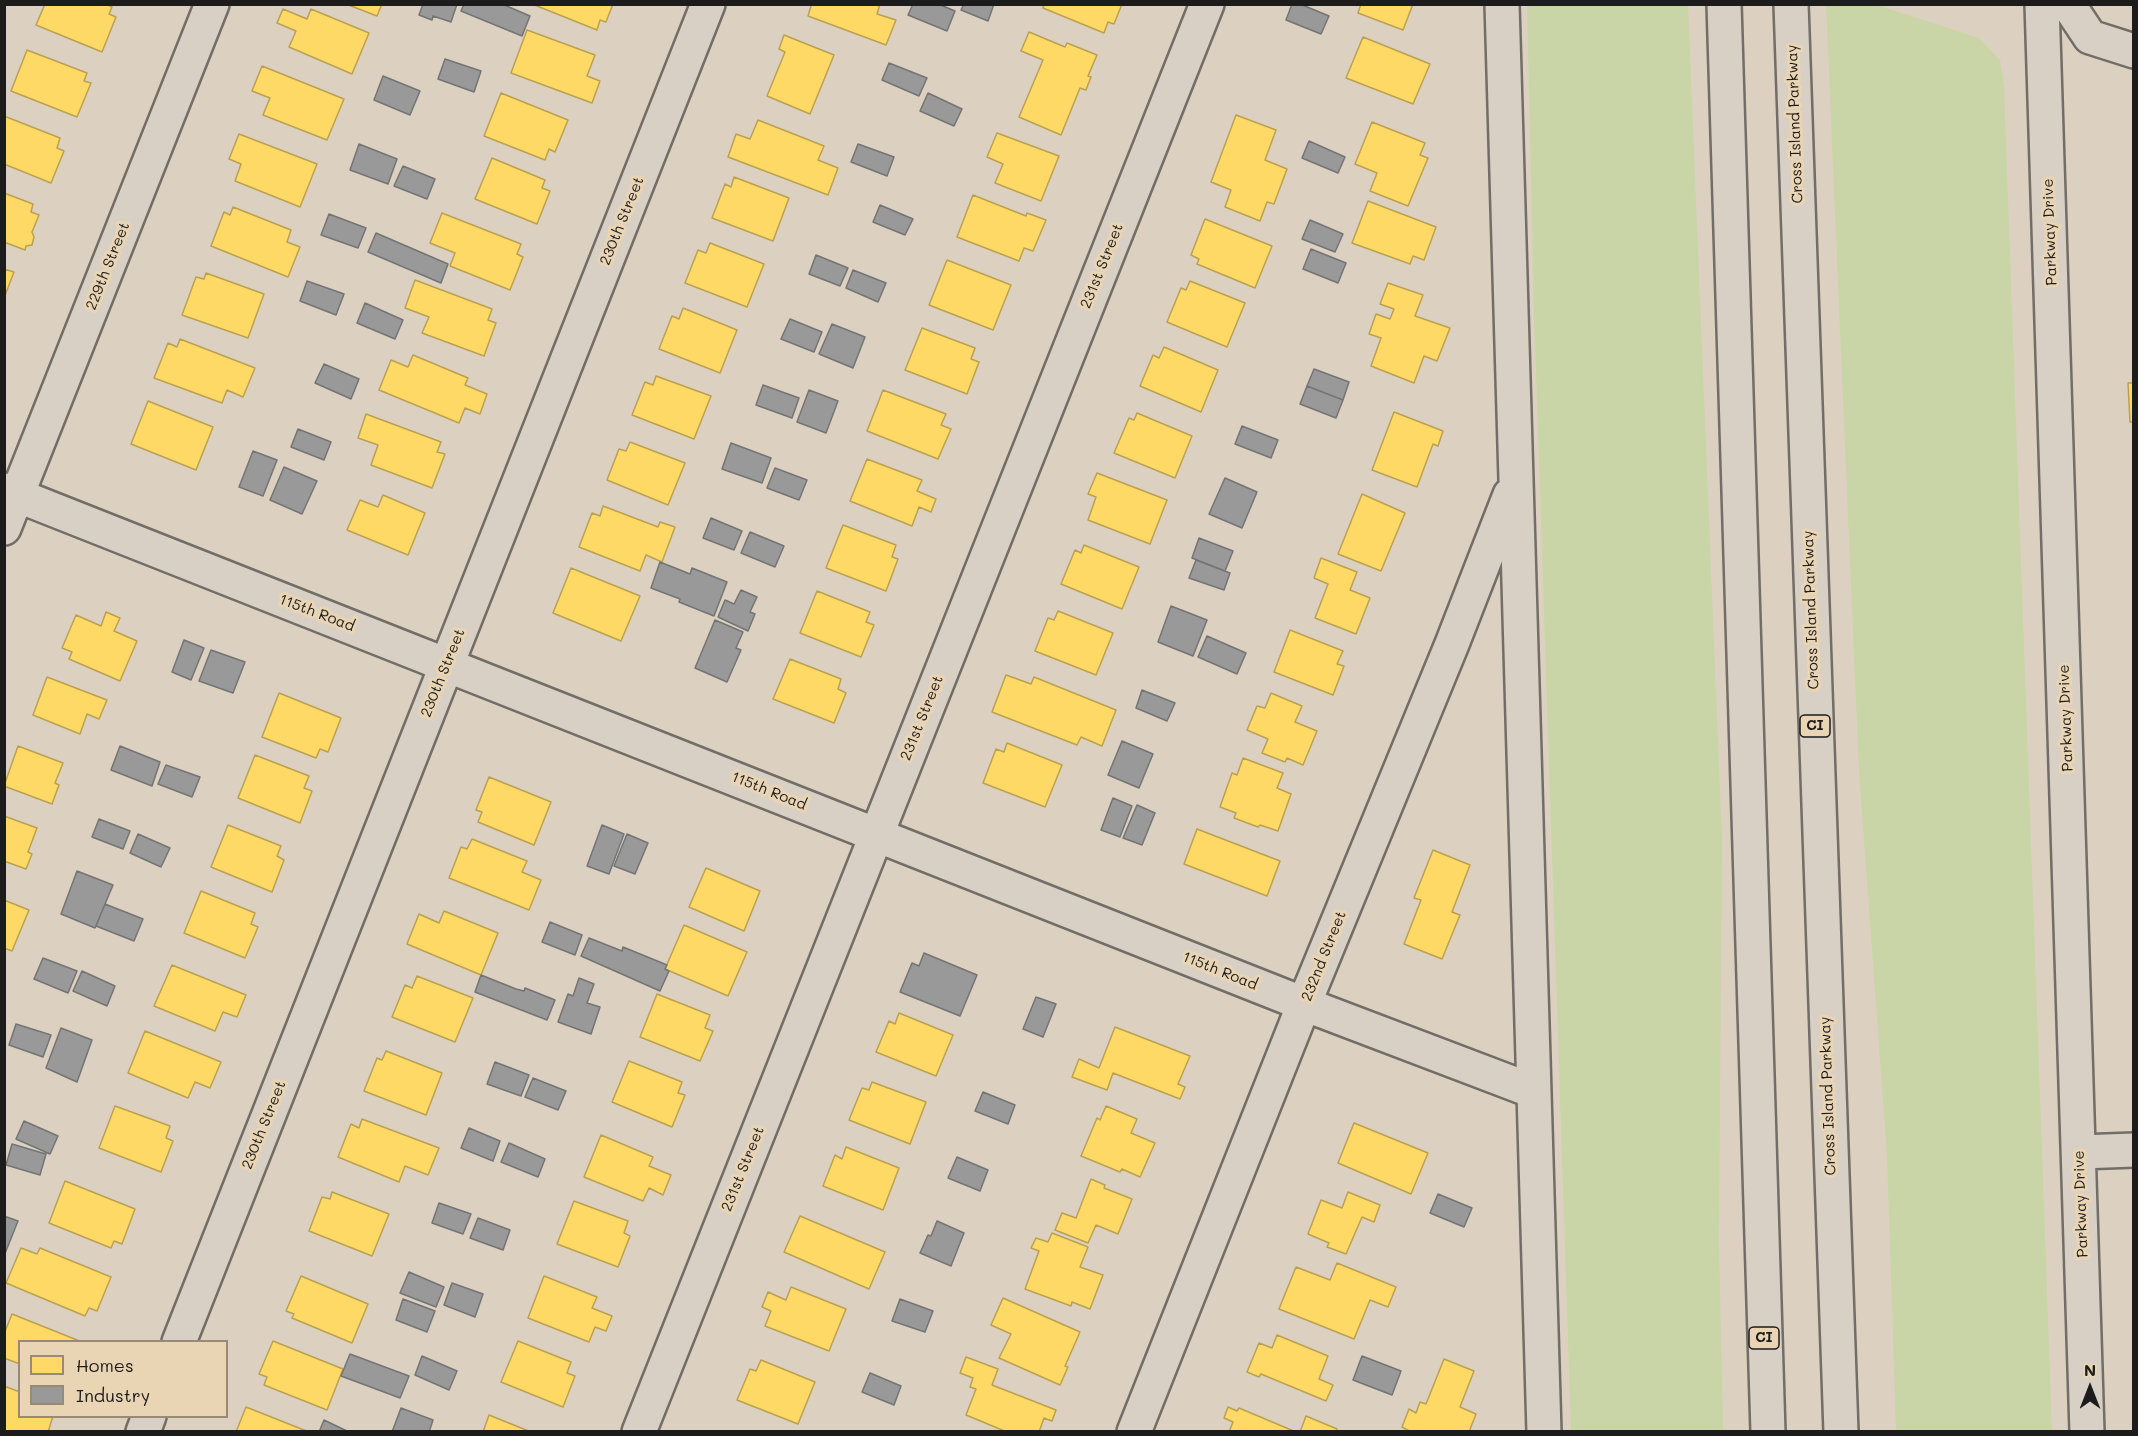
<!DOCTYPE html>
<html>
<head>
<meta charset="utf-8">
<style>
	body { margin:0 }
	#map { position:relative; width:2138px; height:1436px; overflow:hidden; background:#dcd1c0; font-family:Mali,sans-serif }
	canvas { display:block }
	.frame { position:absolute; inset:0; border:6px solid #1c1c1c; pointer-events:none }
	.legend { position:absolute; left:18px; top:1340px; width:210px; height:78px; box-sizing:border-box; background:#e9d4b3; border:2px solid #978a77; margin:0; padding:8px 10px; list-style:none; font-size:18px; color:#1c1c1c }
	.legend li { display:flex; align-items:center; gap:12px; height:30px }
	.legend b { width:30px; border:2px solid #978a77 }
	.north { position:absolute; left:2060px; top:1358px; width:60px; height:60px; -webkit-text-stroke:4px #e9d4b3; paint-order:stroke; rotate:0deg; font-size:16px; font-weight:700; line-height:24px; text-align:center; color:#1c1c1c }
	.north::after { content:''; display:block; margin:auto; width:21px; height:27px; background:#1c1c1c; clip-path:polygon(50% 0,100% 100%,50% 72%,0 100%) }
</style>
</head>
<body>
<div id="map">
<canvas width="2138" height="1436"></canvas>
<div class="frame"></div>
<ul class="legend">
<li><b style="height:16px;background:#ffd966"></b>Homes</li>
<li><b style="height:16px;background:#999"></b>Industry</li>
</ul>
<div class="north">N</div>
</div>
<script>
const ctx = document.querySelector('canvas').getContext('2d');
ctx.lineJoin = 'round';
function fillPath(path, color) {
  ctx.fillStyle = color;
  ctx.fill(path, 'evenodd');
}
function toPath(rows) {
  const path = new Path2D();
  for (const r of rows) {
    path.moveTo(r[0], r[1]);
    for (let i = 2; i < r.length; i += 2) path.lineTo(r[i], r[i + 1]);
  }
  return path;
}
function stroke(path, color, width, dash) {
  ctx.strokeStyle = color;
  ctx.lineWidth = width;
  ctx.lineCap = dash ? 'butt' : 'round';
  ctx.setLineDash(dash || []);
  ctx.stroke(path);
}
function drawText(font, color, halo, rows, align = 'center') {
  ctx.font = font + ' Mali,sans-serif';
  ctx.lineWidth = 6;
  ctx.setLineDash([]);
  ctx.textBaseline = 'middle';
  ctx.strokeStyle = halo;
  ctx.fillStyle = color;
  for (const [text, x, y, turn = 0] of rows) {
    ctx.save();
    ctx.translate(x, y);
    ctx.rotate((+turn || 0) * Math.PI / 180);
    ctx.textAlign = isNaN(turn) ? turn : align;
    if (halo) ctx.strokeText(text, 0, 0);
    ctx.fillText(text, 0, 0);
    ctx.restore();
  }
}
fillPath(toPath([
	[1527,5,1688,5,1722,840,1719,1240,1723,1431,1571,1431,1534,311],
	[1826,5,1877,5,1979,38,2000,60,2004,86,2052,1431,1896,1431,1887,1156,1859,772]
]), '#c9d5a6');
const homes = toPath([
	[45,4,106,4,112,7,109,14,116,17,102,52,36,25,45,4],
	[346,4,382,4,377,16,346,4],
	[532,4,613,4,606,22,600,20,597,30,532,4],
	[808,4,880,4,877,14,896,20,886,45,808,16,811,6,808,4],
	[1044,4,1122,4,1114,24,1108,22,1104,33,1043,8,1044,4],
	[1361,4,1413,4,1403,30,1358,13,1361,4],
	[283,9,307,19,311,9,369,33,352,74,289,47,296,31,277,23,283,9],
	[527,30,595,55,587,76,600,81,592,103,511,73,527,30],
	[1029,32,1065,47,1067,43,1097,55,1088,76,1091,77,1086,90,1080,88,1061,135,1019,117,1043,60,1021,51,1029,32],
	[784,35,834,55,810,114,767,96,785,52,779,49,784,35],
	[1363,37,1430,64,1413,104,1346,78,1363,37],
	[27,50,87,73,84,81,91,83,77,117,11,91,27,50],
	[262,66,344,99,327,140,263,115,270,98,252,91,262,66],
	[501,93,568,120,555,152,549,149,545,160,484,136,501,93],
	[1236,115,1276,130,1265,160,1287,169,1274,204,1267,202,1260,221,1225,207,1231,190,1211,182,1236,115],
	[4,116,60,138,57,148,64,151,51,183,4,164,4,116],
	[758,120,824,146,818,160,838,168,828,195,728,157,736,134,750,139,758,120],
	[1372,122,1425,143,1420,155,1428,158,1408,206,1370,191,1377,173,1355,164,1372,122],
	[997,133,1059,156,1041,201,995,183,1003,164,987,157,997,133],
	[239,134,317,164,300,207,235,181,241,164,229,159,239,134],
	[492,158,545,180,542,188,550,191,537,224,475,199,492,158],
	[734,177,789,198,773,241,712,218,725,184,731,187,734,177],
	[4,193,33,204,31,212,39,215,32,232,34,237,32,245,26,246,25,250,4,242,4,193],
	[973,195,1026,216,1027,213,1046,220,1033,251,1024,248,1019,261,957,237,973,195],
	[1368,201,1436,227,1424,260,1413,256,1410,264,1352,243,1368,201],
	[233,207,291,230,287,242,300,247,288,277,211,246,224,212,230,215,233,207],
	[442,213,521,244,517,254,523,257,510,290,450,266,455,253,430,243,442,213],
	[1205,219,1272,246,1255,288,1197,264,1199,259,1191,255,1205,219],
	[710,243,764,264,747,307,685,283,698,250,706,253,710,243],
	[947,260,1011,285,993,330,929,305,947,260],
	[4,269,14,272,4,298,4,269],
	[206,273,264,294,248,338,182,315,196,277,204,279,206,273],
	[415,280,492,309,488,320,496,323,484,356,422,333,429,317,405,308,415,280],
	[1190,281,1245,303,1227,347,1167,322,1181,288,1186,290,1190,281],
	[1388,283,1423,295,1415,316,1450,328,1437,361,1424,356,1414,383,1371,366,1381,338,1369,334,1376,314,1390,319,1394,309,1380,304,1388,283],
	[683,308,737,330,720,373,659,349,672,316,679,319,683,308],
	[922,328,975,348,971,359,979,362,967,394,905,370,922,328],
	[180,339,255,368,243,397,227,390,222,403,154,378,168,343,177,347,180,339],
	[1164,347,1218,370,1201,412,1140,386,1153,355,1159,358,1164,347],
	[413,355,468,378,465,385,487,394,480,414,465,408,459,423,379,390,391,360,408,367,413,355],
	[656,376,711,396,694,439,632,415,645,382,653,385,656,376],
	[2128,383,2134,383,2134,422,2130,422,2128,383],
	[883,390,946,414,941,425,951,429,938,459,867,431,883,390],
	[148,401,213,427,196,470,131,444,148,401],
	[1394,412,1443,431,1438,446,1433,444,1417,487,1372,470,1394,412],
	[1137,413,1192,436,1175,478,1114,453,1129,418,1134,420,1137,413],
	[366,414,441,442,437,452,445,454,432,488,371,465,378,445,358,438,366,414],
	[630,442,685,463,668,505,607,480,619,449,626,451,630,442],
	[867,459,922,480,917,491,936,499,931,512,919,507,912,526,850,501,867,459],
	[1097,473,1167,500,1150,544,1088,520,1096,497,1088,494,1097,473],
	[1362,494,1405,513,1381,571,1338,554,1362,494],
	[383,495,425,513,408,555,347,530,360,500,378,507,383,495],
	[603,506,658,527,660,522,675,527,662,562,646,555,640,571,579,547,592,513,600,516,603,506],
	[843,525,896,545,892,557,898,559,886,591,826,568,843,525],
	[1084,545,1139,567,1122,609,1061,584,1075,550,1081,553,1084,545],
	[1321,558,1357,572,1350,590,1370,598,1356,634,1315,618,1328,584,1314,578,1321,558],
	[571,568,640,596,621,641,553,613,571,568],
	[817,591,870,612,866,622,874,625,861,657,800,633,817,591],
	[1058,611,1113,633,1096,675,1035,651,1048,618,1054,620,1058,611],
	[106,612,120,618,114,631,137,641,120,681,69,659,72,652,62,648,76,615,101,626,106,612],
	[1290,630,1343,651,1337,664,1344,666,1333,695,1274,672,1290,630],
	[790,659,841,679,838,689,846,693,834,723,773,699,790,659],
	[1006,675,1031,684,1034,677,1116,710,1102,746,1081,737,1077,745,992,712,1006,675],
	[47,677,107,700,99,719,87,714,80,734,33,715,47,677],
	[279,693,341,718,328,752,320,749,316,758,262,737,279,693],
	[1271,693,1302,706,1295,722,1317,731,1303,765,1287,758,1285,762,1262,753,1268,739,1247,730,1257,706,1265,708,1271,693],
	[1007,743,1062,765,1045,807,983,783,996,749,1004,752,1007,743],
	[18,746,63,763,55,783,59,785,52,804,4,786,18,746],
	[255,755,309,776,304,788,312,791,300,823,238,798,255,755],
	[1243,758,1283,773,1277,788,1291,794,1278,831,1260,825,1258,827,1234,818,1236,813,1220,807,1232,773,1237,775,1243,758],
	[489,777,551,802,534,845,478,822,482,812,476,810,489,777],
	[4,816,37,828,28,852,32,854,26,869,4,861,4,816],
	[228,825,281,846,277,856,284,860,272,892,211,867,228,825],
	[1197,829,1280,861,1267,896,1184,864,1197,829],
	[472,839,527,861,522,872,541,880,529,910,449,878,461,847,467,849,472,839],
	[1433,850,1470,865,1452,912,1460,915,1442,959,1404,944,1421,900,1414,898,1433,850],
	[706,868,760,891,744,931,689,907,706,868],
	[201,891,255,913,251,924,258,927,245,958,184,933,201,891],
	[4,900,29,910,12,951,4,948,4,900],
	[444,911,498,933,481,975,407,944,419,914,439,923,444,911],
	[684,925,747,952,728,996,665,969,684,925],
	[172,965,246,995,237,1017,223,1012,215,1031,154,1006,172,965],
	[417,976,473,998,455,1042,392,1017,405,985,412,988,417,976],
	[657,994,710,1015,705,1028,713,1031,700,1061,640,1037,657,994],
	[899,1013,953,1035,936,1076,876,1052,889,1021,895,1024,899,1013],
	[1115,1027,1190,1056,1178,1084,1185,1087,1180,1099,1113,1073,1107,1090,1072,1077,1079,1059,1099,1068,1115,1027],
	[145,1031,221,1062,210,1088,195,1082,188,1098,128,1073,145,1031],
	[386,1051,442,1073,426,1115,364,1091,377,1058,382,1060,386,1051],
	[629,1061,682,1082,678,1093,685,1095,672,1127,612,1102,629,1061],
	[872,1082,926,1102,910,1144,849,1120,862,1088,869,1090,872,1082],
	[115,1106,170,1126,166,1138,173,1141,161,1172,99,1148,115,1106],
	[1106,1106,1137,1119,1131,1133,1155,1143,1140,1177,1122,1169,1120,1172,1081,1156,1097,1118,1100,1120,1106,1106],
	[362,1119,439,1148,428,1175,405,1166,399,1182,338,1157,351,1124,359,1128,362,1119],
	[1354,1123,1428,1153,1411,1194,1338,1163,1354,1123],
	[601,1135,653,1157,649,1166,671,1175,663,1195,649,1188,643,1201,584,1177,601,1135],
	[846,1147,899,1168,883,1210,823,1186,835,1155,842,1159,846,1147],
	[1091,1179,1105,1185,1104,1188,1132,1199,1118,1234,1096,1225,1088,1243,1055,1230,1062,1213,1076,1218,1091,1179],
	[65,1181,135,1209,122,1244,114,1241,111,1248,49,1223,65,1181],
	[332,1192,389,1214,372,1256,309,1231,322,1197,330,1199,332,1192],
	[1348,1192,1380,1205,1374,1222,1362,1217,1346,1254,1327,1247,1329,1243,1308,1234,1321,1200,1342,1208,1348,1192],
	[574,1201,628,1221,624,1233,630,1236,618,1267,557,1244,574,1201],
	[800,1216,885,1252,869,1289,784,1252,800,1216],
	[1052,1233,1088,1247,1080,1267,1103,1275,1090,1309,1072,1302,1071,1306,1025,1289,1039,1251,1031,1248,1036,1238,1048,1242,1052,1233],
	[21,1248,37,1254,40,1248,111,1277,97,1311,89,1308,85,1316,6,1283,21,1248],
	[1337,1263,1396,1287,1388,1307,1370,1300,1354,1339,1279,1309,1296,1267,1330,1280,1337,1263],
	[301,1276,368,1304,352,1343,292,1318,294,1314,286,1311,301,1276],
	[544,1276,597,1297,592,1308,612,1316,606,1331,595,1327,589,1342,528,1318,544,1276],
	[791,1287,846,1309,829,1351,765,1326,771,1311,762,1307,768,1292,786,1300,791,1287],
	[1003,1298,1080,1332,1065,1366,1068,1367,1060,1385,999,1358,1011,1334,991,1325,1003,1298],
	[12,1314,82,1342,20,1342,20,1364,4,1358,4,1334,12,1314],
	[1277,1335,1328,1356,1319,1379,1333,1385,1326,1401,1261,1374,1259,1377,1247,1372,1259,1343,1272,1348,1277,1335],
	[273,1341,343,1369,327,1410,264,1385,267,1377,259,1374,273,1341],
	[518,1341,571,1362,567,1373,575,1376,563,1407,501,1382,518,1341],
	[966,1357,998,1369,992,1385,1056,1410,1052,1421,1044,1418,1039,1432,1007,1432,966,1415,976,1389,970,1387,973,1378,960,1373,966,1357],
	[1444,1359,1474,1371,1460,1407,1476,1414,1469,1432,1411,1432,1402,1427,1409,1409,1416,1413,1420,1402,1426,1404,1444,1359],
	[761,1360,815,1382,798,1424,737,1400,750,1369,756,1371,761,1360],
	[4,1386,20,1392,20,1416,53,1416,48,1432,4,1432,4,1386],
	[246,1407,309,1432,236,1432,246,1407],
	[1228,1407,1237,1411,1239,1408,1296,1432,1229,1432,1233,1422,1224,1418,1228,1407],
	[489,1415,531,1432,483,1432,489,1415],
	[1306,1416,1337,1429,1336,1432,1300,1432,1306,1416]
]);
fillPath(homes, '#ffd966');
stroke(homes, '#bba050', 1.5);
const industry = toPath([
	[423,4,457,4,451,22,433,16,432,20,419,15,423,4],
	[464,4,502,4,530,16,522,36,461,11,464,4],
	[913,4,938,4,955,11,947,31,908,15,913,4],
	[964,4,994,4,988,21,961,10,964,4],
	[1292,4,1300,4,1329,16,1321,34,1286,20,1292,4],
	[445,59,481,71,474,92,438,79,445,59],
	[889,63,927,78,919,96,882,80,889,63],
	[383,76,420,91,410,115,374,100,383,76],
	[928,93,962,109,954,126,920,111,928,93],
	[1309,141,1345,157,1338,173,1302,158,1309,141],
	[359,144,397,159,388,184,350,170,359,144],
	[858,144,894,157,887,176,851,162,858,144],
	[403,166,435,179,427,199,394,186,403,166],
	[880,205,913,219,905,235,873,222,880,205],
	[329,214,366,228,358,248,321,235,329,214],
	[1310,220,1343,234,1335,252,1302,239,1310,220],
	[376,233,448,264,441,283,368,252,376,233],
	[1311,249,1346,263,1338,283,1303,269,1311,249],
	[816,255,848,268,840,286,809,274,816,255],
	[853,270,886,283,878,302,846,288,853,270],
	[307,281,344,294,336,315,300,301,307,281],
	[365,303,403,320,395,339,357,323,365,303],
	[790,319,822,332,814,352,781,339,790,319],
	[832,324,865,337,853,368,819,354,832,324],
	[324,364,359,379,351,399,315,383,324,364],
	[1314,369,1349,382,1343,400,1307,386,1314,369],
	[763,385,799,398,792,418,756,405,763,385],
	[1307,386,1343,400,1336,418,1300,404,1307,386],
	[809,390,838,401,826,433,797,422,809,390],
	[1242,426,1278,440,1271,458,1235,444,1242,426],
	[298,429,331,442,324,460,291,447,298,429],
	[731,443,771,458,762,483,722,469,731,443],
	[253,451,277,460,263,496,239,487,253,451],
	[284,467,317,481,302,514,270,500,284,467],
	[775,468,807,480,799,500,767,488,775,468],
	[1225,478,1257,492,1242,528,1209,514,1225,478],
	[711,518,742,531,734,550,703,538,711,518],
	[750,532,784,546,775,567,741,553,750,532],
	[1199,538,1233,551,1225,571,1192,558,1199,538],
	[1196,560,1230,573,1224,590,1189,578,1196,560],
	[660,562,690,574,692,568,727,582,714,616,679,602,680,599,651,588,660,562],
	[741,590,757,597,750,612,755,614,748,631,718,617,725,600,734,604,741,590],
	[1171,606,1207,620,1193,656,1158,642,1171,606],
	[715,620,743,632,736,648,741,650,727,682,695,668,715,620],
	[1207,636,1246,653,1237,674,1198,657,1207,636],
	[184,640,204,648,191,680,172,672,184,640],
	[211,650,245,662,233,693,199,681,211,650],
	[1142,690,1175,703,1167,721,1136,708,1142,690],
	[1122,741,1153,754,1139,788,1108,775,1122,741],
	[120,746,160,762,152,786,111,770,120,746],
	[166,765,200,777,192,797,158,784,166,765],
	[1113,798,1132,806,1120,837,1101,830,1113,798],
	[1137,805,1155,813,1142,845,1123,838,1137,805],
	[99,819,130,831,123,849,92,837,99,819],
	[602,825,624,834,609,874,587,866,602,825],
	[138,834,170,848,161,867,130,853,138,834],
	[627,834,648,843,635,874,614,866,627,834],
	[77,871,113,885,95,928,61,914,77,871],
	[105,904,143,919,134,941,96,926,105,904],
	[550,922,582,935,575,955,542,942,550,922],
	[589,938,622,951,623,947,667,965,665,969,669,971,660,991,581,956,589,938],
	[924,953,977,975,960,1016,900,992,912,963,919,966,924,953],
	[43,958,77,971,68,993,34,979,43,958],
	[82,971,115,986,107,1006,73,991,82,971],
	[481,975,516,989,524,991,525,988,555,1000,547,1020,475,992,481,975],
	[579,978,594,984,587,1003,600,1007,591,1034,558,1022,568,994,573,996,579,978],
	[1036,997,1056,1004,1043,1037,1023,1029,1036,997],
	[16,1024,51,1035,43,1057,9,1045,16,1024],
	[61,1028,92,1040,77,1082,46,1068,61,1028],
	[495,1062,529,1075,521,1096,487,1084,495,1062],
	[533,1078,566,1091,558,1110,525,1097,533,1078],
	[983,1092,1015,1105,1008,1124,975,1111,983,1092],
	[24,1121,58,1136,50,1154,16,1139,24,1121],
	[469,1128,500,1141,493,1161,461,1148,469,1128],
	[509,1143,545,1159,538,1177,501,1162,509,1143],
	[12,1144,46,1154,40,1175,6,1165,12,1144],
	[957,1157,988,1170,980,1191,948,1178,957,1157],
	[1438,1194,1472,1208,1464,1227,1430,1213,1438,1194],
	[439,1203,471,1214,463,1234,432,1223,439,1203],
	[4,1216,18,1221,4,1256,4,1216],
	[478,1218,510,1230,503,1250,470,1238,478,1218],
	[937,1221,964,1233,951,1266,920,1253,928,1235,931,1236,937,1221],
	[409,1272,444,1287,436,1307,400,1293,409,1272],
	[452,1283,483,1294,475,1317,444,1305,452,1283],
	[403,1299,435,1311,427,1332,396,1320,403,1299],
	[900,1299,933,1311,925,1332,892,1321,900,1299],
	[350,1354,409,1376,400,1398,341,1376,350,1354],
	[422,1356,457,1371,449,1390,415,1375,422,1356],
	[1362,1356,1401,1371,1392,1395,1353,1380,1362,1356],
	[870,1373,901,1386,894,1405,862,1392,870,1373],
	[401,1408,433,1420,429,1432,392,1432,401,1408],
	[324,1420,349,1432,319,1432,324,1420]
]);
fillPath(industry, '#999');
stroke(industry, '#747474', 1.5);
const minor = toPath([
	[1502,4,1544,1432],
	[2042,4,2087,1432],
	[4,490,1304,1004,1533,1091],
	[4,528,212,4],
	[2080,1152,2134,1150],
	[179,1342,708,4],
	[143,1432,149,1416],
	[639,1432,1207,4],
	[1134,1432,1304,1004,1452,644,1510,495]
]);
const major = toPath([
	[2068,4,2090,37,2134,51]
]);
const highway = toPath([
	[1724,4,1768,1432],
	[1791,4,1841,1432]
]);
stroke(minor, '#726d66', 38);
stroke(major, '#726d66', 38);
stroke(highway, '#726d66', 38);
stroke(minor, '#d8d0c4', 33);
stroke(major, '#d8d0c4', 33);
stroke(highway, '#d8d0c4', 33);
for (const [x, y, w] of [
	[1815,726,30],
	[1764,1338,30]
]) {
  const box = new Path2D();
  box.roundRect(x - w / 2, y - 11, w, 22, 4.5);
  ctx.fillStyle = '#e9d4b3';
  ctx.fill(box);
  stroke(box, '#1c1c1c', 1.5);
}
drawText('bold 14px', '#1c1c1c', null, [
	["CI",1815,726],
	["CI",1764,1338]
]);
drawText('15px', '#1c1c1c', '#e9d4b3', [
	["Cross Island Parkway",1795,124,-92],
	["230th Street",622,221,-68],
	["Parkway Drive",2050,232,-92],
	["229th Street",108,266,-68],
	["231st Street",1102,266,-68],
	["Cross Island Parkway",1811,610,-92],
	["115th Road",317,613,21],
	["230th Street",443,673,-68],
	["231st Street",922,718,-68],
	["Parkway Drive",2066,718,-92],
	["115th Road",769,791,22],
	["232nd Street",1324,956,-68],
	["115th Road",1220,971,22],
	["Cross Island Parkway",1828,1096,-92],
	["230th Street",264,1125,-68],
	["231st Street",743,1169,-68],
	["Parkway Drive",2081,1204,-92]
]);
</script>
</body>
</html>
